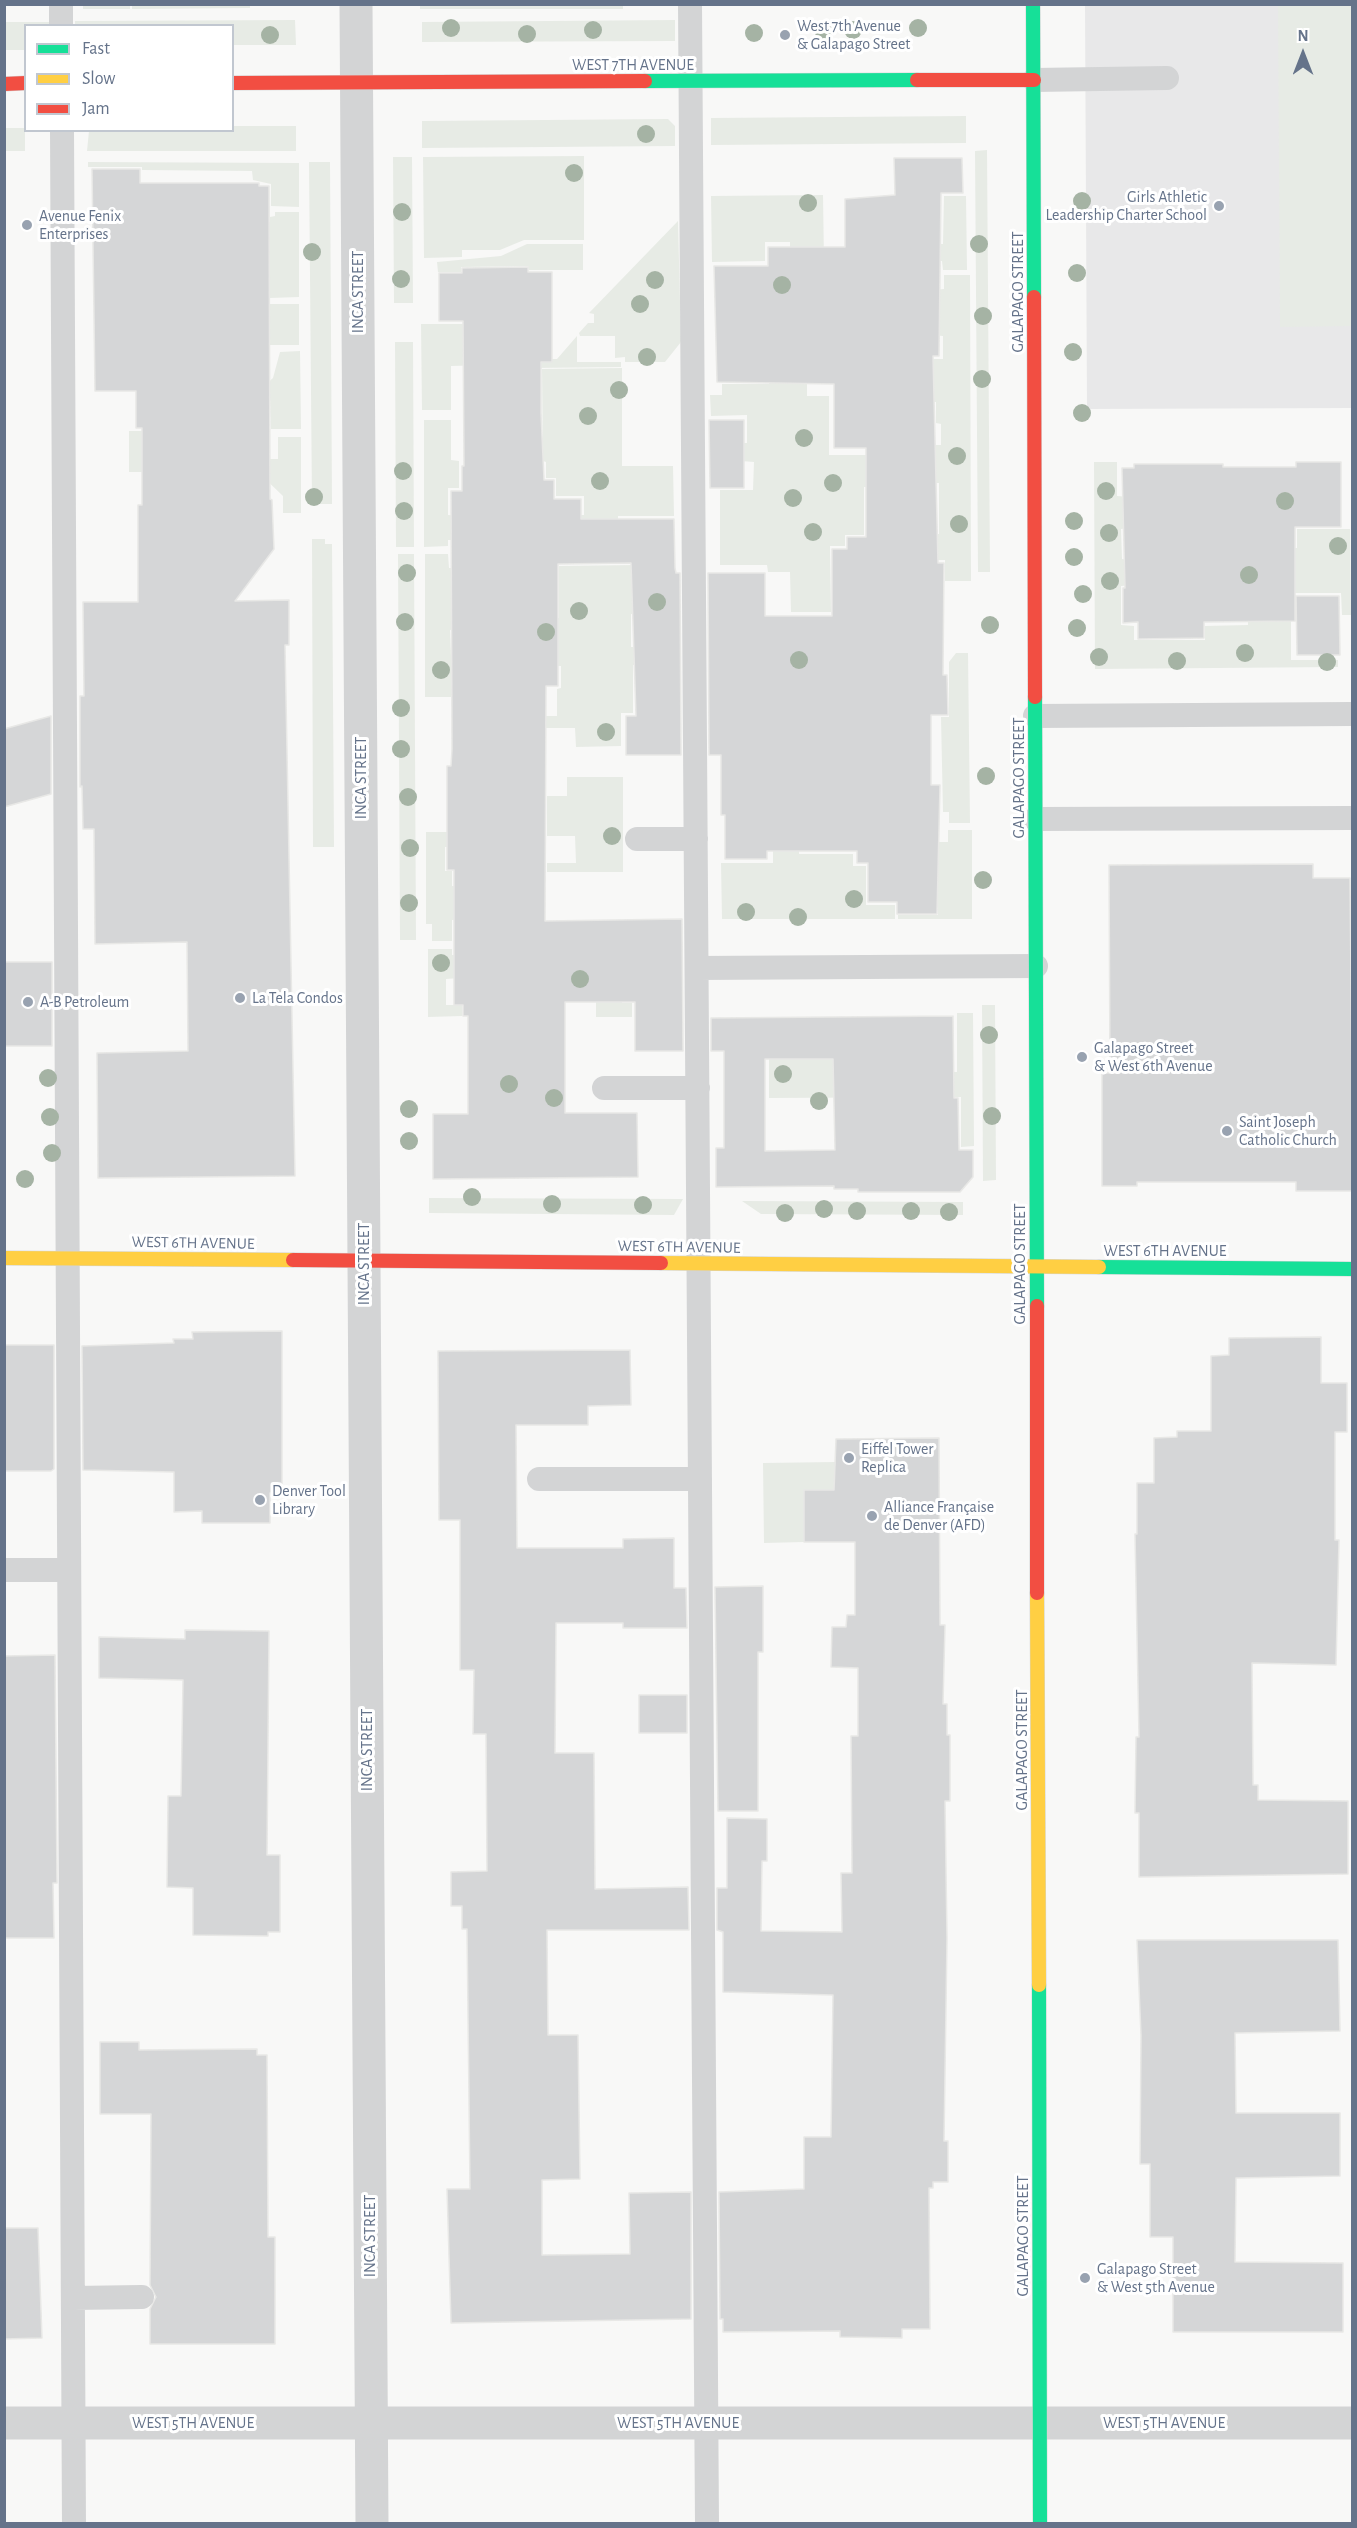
<!DOCTYPE html>
<html>
<head>
<meta charset="utf-8">
<style>
	body { margin:0 }
	#map { position:relative; width:1357px; height:2528px; overflow:hidden; background:#f8f8f7; font-family:"Alegreya Sans",sans-serif }
	canvas { display:block }
	.frame { position:absolute; inset:0; border:6px solid #65738a; pointer-events:none }
	.legend { position:absolute; left:24px; top:24px; width:210px; height:108px; box-sizing:border-box; background:#fff; border:2px solid #c1c7d0; margin:0; padding:8px 10px; list-style:none; font-size:18px; color:#65738a }
	.legend li { display:flex; align-items:center; gap:12px; height:30px }
	.legend b { width:30px; border:2px solid #c1c7d0 }
	.north { position:absolute; left:1273px; top:24px; width:60px; height:60px; -webkit-text-stroke:4px #fff; paint-order:stroke; rotate:0deg; font-size:16px; font-weight:700; line-height:24px; text-align:center; color:#65738a }
	.north::after { content:''; display:block; margin:auto; width:21px; height:27px; background:#65738a; clip-path:polygon(50% 0,100% 100%,50% 72%,0 100%) }
</style>
</head>
<body>
<div id="map">
<canvas width="1357" height="2528"></canvas>
<div class="frame"></div>
<ul class="legend">
<li><b style="height:8px;background:#16e098"></b>Fast</li>
<li><b style="height:8px;background:#ffcf43"></b>Slow</li>
<li><b style="height:8px;background:#f24e42"></b>Jam</li>
</ul>
<div class="north">N</div>
</div>
<script>
const ctx = document.querySelector('canvas').getContext('2d');
ctx.lineJoin = 'round';
function fillPath(path, color) {
  ctx.fillStyle = color;
  ctx.fill(path, 'evenodd');
}
function toPath(rows) {
  const path = new Path2D();
  for (const r of rows) {
    path.moveTo(r[0], r[1]);
    for (let i = 2; i < r.length; i += 2) path.lineTo(r[i], r[i + 1]);
  }
  return path;
}
function stroke(path, color, width, dash) {
  ctx.strokeStyle = color;
  ctx.lineWidth = width;
  ctx.lineCap = dash ? 'butt' : 'round';
  ctx.setLineDash(dash || []);
  ctx.stroke(path);
}
function drawText(font, color, halo, rows, align = 'center') {
  ctx.font = font + ' "Alegreya Sans",sans-serif';
  ctx.lineWidth = 6;
  ctx.setLineDash([]);
  ctx.textBaseline = 'middle';
  ctx.strokeStyle = halo;
  ctx.fillStyle = color;
  for (const [text, x, y, turn = 0] of rows) {
    ctx.save();
    ctx.translate(x, y);
    ctx.rotate((+turn || 0) * Math.PI / 180);
    ctx.textAlign = isNaN(turn) ? turn : align;
    if (halo) ctx.strokeText(text, 0, 0);
    ctx.fillText(text, 0, 0);
    ctx.restore();
  }
}
fillPath(toPath([
	[1085,5,1352,5,1352,408,1087,409]
]), '#e8e8e9');
fillPath(toPath([
	[623,4,623,9,420,9,420,4],
	[83,5,130,5,130,9,83,9],
	[132,5,250,4,250,8,132,9],
	[1278,5,1352,5,1352,326,1280,327],
	[295,20,296,45,233,45,232,26,75,25,75,21],
	[675,20,675,41,422,42,422,22],
	[4,22,50,22,50,25,26,26,25,50,5,50],
	[966,116,966,143,711,145,711,118],
	[668,119,675,126,675,146,422,148,422,121],
	[233,126,296,126,296,151,87,151,89,131,232,130],
	[4,128,25,128,25,151,5,151],
	[987,150,990,572,978,572,975,151],
	[584,156,584,240,524,240,500,250,462,250,462,257,424,258,423,157],
	[393,157,412,157,413,303,394,303],
	[88,162,299,163,299,207,271,206,271,184,253,180,252,171,142,170,142,167,88,167],
	[309,162,330,162,332,504,312,504],
	[823,195,824,262,790,262,790,242,765,242,765,261,712,262,711,196],
	[944,196,966,196,967,270,943,270,942,261,931,261,934,244,943,244],
	[275,212,299,212,299,297,270,298,270,270,259,269,257,223,270,222,270,217,275,216],
	[678,221,681,342,665,362,625,362,625,357,615,358,615,336,580,336,579,333,588,323,594,323,594,314,589,313],
	[527,244,583,244,583,270,529,270,528,266,461,267,461,272,438,272,437,262,501,256],
	[944,275,970,275,971,581,945,581,945,560,938,560,938,555,883,535,939,534,939,483,931,483,930,445,941,445,941,424,936,423,936,402,931,402,931,359,943,359,943,336,930,335,933,290,944,289],
	[264,304,299,304,299,345,270,345],
	[421,324,475,324,488,365,451,366,451,410,422,410],
	[769,331,807,332,807,396,829,396,829,455,928,455,873,487,864,487,864,535,845,535,845,546,830,546,831,612,791,612,790,572,768,572,767,565,720,565,720,490,753,490,754,462,741,461,741,443,747,443,747,415,711,416,710,395,722,395,722,384,769,384],
	[577,336,577,362,621,362,621,367,532,368,532,359,557,359],
	[395,342,413,342,414,547,396,547],
	[300,351,301,429,271,429,270,396,237,396,260,389,273,378,280,352],
	[622,368,622,466,673,466,674,516,618,516,618,563,556,515,584,515,584,496,556,496,556,478,546,478,546,462,543,461,542,369],
	[424,420,451,420,451,460,459,461,459,488,448,488,448,515,459,516,459,540,448,540,448,546,424,547],
	[129,431,149,431,229,459,278,459,278,437,301,437,301,513,283,513,283,496,258,472,129,472],
	[1094,462,1117,462,1117,496,1132,497,1133,528,1121,529,1122,559,1132,560,1132,585,1121,586,1121,625,1134,626,1134,640,1205,640,1205,626,1248,625,1248,601,1291,601,1291,660,1338,660,1338,667,1095,669],
	[1297,529,1350,529,1351,615,1342,615,1341,593,1294,593,1272,548,1297,548],
	[312,539,325,539,325,544,332,544,334,847,313,847],
	[398,554,414,554,416,940,400,940],
	[425,554,448,554,449,568,460,568,451,592,451,613,458,629,450,630,451,655,459,656,459,681,451,682,451,697,425,697],
	[635,565,674,614,631,614,631,647,644,647,644,664,633,665,633,713,621,713,621,746,576,747,575,728,465,728,465,716,557,716,557,689,561,688,561,666,534,665,534,618,559,618,559,566],
	[956,653,968,653,970,823,949,823,949,812,943,812,941,717,949,717,949,662],
	[567,777,623,777,623,872,547,872,547,863,576,863,575,836,547,836,547,796,567,796],
	[948,830,972,830,972,919,898,919,898,915,938,915,937,842,948,842],
	[426,832,455,832,455,847,445,847,445,871,452,871,452,886,463,887,463,919,452,920,452,941,432,941,432,924,426,924],
	[773,838,799,838,799,854,853,854,853,866,866,866,866,905,895,905,895,919,722,919,721,863,773,863],
	[428,949,452,949,452,955,463,955,460,978,446,979,446,1005,462,1005,462,1016,428,1017],
	[622,977,622,1003,632,1003,632,1017,596,1017,596,1001],
	[982,1005,995,1005,996,1180,983,1181],
	[957,1013,973,1013,974,1146,961,1147,961,1097,769,1098,769,1059,782,1059,782,1052,841,1051,842,1073,957,1072],
	[429,1198,683,1199,674,1215,429,1213],
	[742,1201,963,1202,963,1215,761,1214],
	[835,1462,836,1490,804,1491,804,1542,764,1543,763,1463]
]), '#e7ebe5');
const building = toPath([
	[894,158,962,158,963,193,941,193,939,356,933,356,938,563,944,563,943,675,947,675,948,715,931,715,931,785,940,785,937,914,897,914,897,902,868,902,868,863,857,863,857,851,767,851,767,859,725,859,725,815,721,815,721,755,709,755,708,573,765,573,765,616,832,616,832,549,847,549,847,537,866,537,866,448,834,448,834,384,717,382,714,266,768,266,768,247,845,247,845,199,895,195,894,158],
	[92,169,140,169,140,183,259,183,259,186,269,186,270,499,272,500,274,549,235,601,289,600,289,645,285,645,295,1176,98,1178,97,1053,188,1051,187,942,95,944,94,829,83,829,82,786,80,787,80,696,84,696,83,602,138,602,138,505,142,505,142,428,136,428,136,391,95,391,92,169],
	[528,267,528,272,552,272,552,362,541,362,541,413,544,480,554,480,554,499,581,499,581,519,674,519,675,568,676,573,680,573,681,755,626,755,626,716,636,716,631,563,558,564,558,686,546,686,545,921,682,919,683,1051,635,1051,635,1002,565,1002,565,1113,637,1113,638,1177,433,1179,433,1114,468,1114,468,1016,463,1016,463,1005,454,1005,454,870,447,870,447,766,451,766,452,749,451,491,462,491,462,466,464,466,463,321,439,321,439,273,462,273,462,268,528,267],
	[709,420,744,420,744,488,710,488,709,420],
	[1296,462,1341,462,1341,527,1295,527,1295,621,1204,622,1204,638,1138,639,1138,622,1123,623,1123,588,1125,588,1122,468,1134,468,1134,464,1223,464,1223,467,1296,467,1296,462],
	[1296,596,1339,596,1340,655,1297,655,1296,596],
	[51,716,51,794,4,807,4,729,51,716],
	[1313,864,1313,878,1350,878,1353,1191,1296,1191,1296,1182,1137,1182,1137,1186,1102,1186,1102,1073,1110,1073,1109,865,1313,864],
	[4,962,52,962,52,1046,4,1046,4,962],
	[953,1016,954,1098,958,1098,959,1150,973,1150,973,1177,960,1192,858,1192,858,1189,834,1189,834,1186,716,1187,716,1148,724,1148,724,1051,711,1051,711,1018,953,1016],
	[765,1059,833,1059,835,1150,765,1151,765,1059],
	[282,1331,282,1493,270,1493,270,1523,202,1523,202,1511,174,1512,174,1472,83,1470,82,1346,174,1343,173,1339,193,1339,192,1332,282,1331],
	[1321,1337,1321,1383,1347,1383,1347,1432,1335,1432,1335,1540,1339,1540,1336,1665,1252,1663,1253,1785,1258,1785,1258,1800,1348,1801,1348,1874,1139,1877,1139,1813,1135,1813,1136,1737,1139,1737,1135,1534,1137,1534,1137,1483,1154,1483,1154,1438,1177,1437,1177,1431,1211,1431,1211,1356,1229,1355,1229,1338,1321,1337],
	[4,1345,54,1345,54,1469,51,1471,4,1471,4,1345],
	[630,1350,631,1405,588,1406,588,1425,516,1425,517,1548,623,1548,623,1539,674,1538,674,1588,686,1588,687,1628,623,1628,623,1623,556,1623,555,1753,594,1753,595,1889,688,1887,689,1930,547,1930,548,2035,578,2035,580,2179,542,2180,542,2255,630,2254,629,2193,691,2192,691,2319,451,2323,447,2189,470,2189,467,1929,462,1929,462,1906,451,1906,451,1872,487,1871,486,1734,473,1734,474,1670,460,1670,460,1520,439,1520,438,1351,630,1350],
	[939,1438,940,1625,945,1625,943,1704,947,1704,947,1735,950,1735,950,1801,945,1801,947,1938,944,2141,948,2141,948,2182,933,2182,933,2188,929,2188,930,2329,902,2329,902,2338,840,2337,840,2331,723,2332,723,2319,720,2319,719,2192,804,2189,804,2137,831,2137,833,1995,723,1992,723,1932,717,1930,717,1888,727,1888,727,1818,767,1819,767,1861,762,1861,761,1931,842,1932,841,1873,852,1873,851,1736,858,1736,858,1668,831,1667,832,1627,846,1627,847,1615,855,1615,855,1542,804,1542,804,1490,834,1490,836,1439,939,1438],
	[763,1586,763,1652,758,1652,758,1811,718,1811,715,1587,763,1586],
	[185,1630,269,1631,267,1855,280,1855,280,1932,268,1932,268,1936,193,1935,193,1888,167,1887,168,1796,181,1796,183,1680,99,1678,99,1637,185,1639,185,1630],
	[55,1655,57,1883,53,1883,54,1938,4,1938,4,1656,55,1655],
	[639,1695,687,1695,687,1733,639,1733,639,1695],
	[1137,1940,1338,1940,1340,2031,1235,2033,1236,2113,1340,2113,1340,2176,1236,2178,1235,2262,1343,2263,1343,2332,1173,2332,1173,2237,1150,2237,1150,2164,1140,2164,1141,2035,1137,1940],
	[100,2042,139,2042,139,2050,257,2049,257,2055,267,2055,268,2237,275,2237,275,2344,150,2344,150,2309,156,2297,150,2285,151,2114,100,2114,100,2042],
	[4,2228,38,2228,42,2338,4,2339,4,2228]
]);
fillPath(building, '#d5d6d7');
stroke(building, '#e8e8e6', 1.5);
const fast = toPath([
	[1033,4,1034,297],
	[645,81,917,80],
	[1035,697,1037,1306],
	[1099,1267,1352,1269],
	[1039,1985,1040,2524]
]);
const slow = toPath([
	[4,1258,293,1260],
	[661,1263,1099,1267],
	[1037,1593,1039,1985]
]);
const jam = toPath([
	[917,80,1034,80],
	[232,83,645,81],
	[4,84,26,83],
	[1034,297,1035,697],
	[293,1260,661,1263],
	[1037,1306,1037,1593]
]);
stroke(fast, '#d4d6d7', 15);
stroke(slow, '#d4d6d7', 15);
stroke(jam, '#d4d6d7', 15);
stroke(toPath([
	[61,4,61,26],
	[690,4,707,2524],
	[1034,80,1167,78],
	[62,130,74,2524],
	[1035,716,1352,714],
	[1035,819,1352,818],
	[637,839,696,839],
	[697,968,1036,966],
	[604,1088,698,1088],
	[539,1479,700,1479],
	[4,1570,69,1570],
	[73,2298,142,2297]
]), '#d3d4d5', 24);
stroke(toPath([
	[356,4,372,2524],
	[4,2423,1352,2423]
]), '#d3d4d5', 33);
stroke(fast, '#16e098', 14);
stroke(slow, '#ffcf43', 14);
stroke(jam, '#f24e42', 14);
ctx.fillStyle = '#a5b3a4';
for (const [x, y] of [
	[451,28],
	[918,28],
	[593,30],
	[853,30],
	[824,32],
	[754,33],
	[527,34],
	[270,35],
	[646,134],
	[574,173],
	[1082,201],
	[808,203],
	[402,212],
	[979,244],
	[312,252],
	[1077,273],
	[401,279],
	[655,280],
	[782,285],
	[640,304],
	[983,316],
	[1073,352],
	[647,357],
	[982,379],
	[619,390],
	[1082,413],
	[588,416],
	[804,438],
	[957,456],
	[403,471],
	[600,481],
	[833,483],
	[1106,491],
	[314,497],
	[793,498],
	[1285,501],
	[404,511],
	[1074,521],
	[959,524],
	[813,532],
	[1109,533],
	[1338,546],
	[1074,557],
	[407,573],
	[1249,575],
	[1110,581],
	[1083,594],
	[657,602],
	[579,611],
	[405,622],
	[990,625],
	[1077,628],
	[546,632],
	[1245,653],
	[1099,657],
	[799,660],
	[1177,661],
	[1327,662],
	[441,670],
	[401,708],
	[606,732],
	[401,749],
	[986,776],
	[408,797],
	[612,836],
	[410,848],
	[983,880],
	[854,899],
	[409,903],
	[746,912],
	[798,917],
	[441,963],
	[580,979],
	[989,1035],
	[783,1074],
	[48,1078],
	[509,1084],
	[554,1098],
	[819,1101],
	[409,1109],
	[992,1116],
	[50,1117],
	[409,1141],
	[52,1153],
	[25,1179],
	[472,1197],
	[552,1204],
	[643,1205],
	[824,1209],
	[857,1211],
	[911,1211],
	[949,1212],
	[785,1213]
]) {
  ctx.beginPath();
  ctx.arc(x, y, 9, 0, 2 * Math.PI);
  ctx.fill();
}
for (const [x, y, r, color] of [
	[785,35,6,"#98a2b0"],
	[1219,206,6,"#98a2b0"],
	[27,225,6,"#98a2b0"],
	[240,998,6,"#98a2b0"],
	[28,1002,6,"#98a2b0"],
	[1082,1057,6,"#98a2b0"],
	[1227,1131,6,"#98a2b0"],
	[849,1458,6,"#98a2b0"],
	[260,1500,6,"#98a2b0"],
	[872,1516,6,"#98a2b0"],
	[1085,2278,6,"#98a2b0"]
]) {
  const dot = new Path2D();
  dot.arc(x, y, r, 0, 2 * Math.PI);
  ctx.fillStyle = color;
  ctx.fill(dot);
  stroke(dot, '#fff', 2);
}
drawText('16px', '#65738a', '#fff', [
	["West 7th Avenue",797,26],
	["& Galapago Street",797,44],
	["Girls Athletic",1207,197,"right"],
	["Leadership Charter School",1207,215,"right"],
	["Avenue Fenix",39,216],
	["Enterprises",39,234],
	["La Tela Condos",252,998],
	["A-B Petroleum",40,1002],
	["Galapago Street",1094,1048],
	["& West 6th Avenue",1094,1066],
	["Saint Joseph",1239,1122],
	["Catholic Church",1239,1140],
	["Eiffel Tower",861,1449],
	["Replica",861,1467],
	["Denver Tool",272,1491],
	["Library",272,1509],
	["Alliance Française",884,1507],
	["de Denver (AFD)",884,1525],
	["Galapago Street",1097,2269],
	["& West 5th Avenue",1097,2287]
], 'left');
drawText('16px', '#65738a', '#fff', [
	["WEST 7TH AVENUE",633,65],
	["INCA STREET",358,292,-90],
	["GALAPAGO STREET",1018,292,-90],
	["INCA STREET",361,778,-90],
	["GALAPAGO STREET",1019,778,-90],
	["WEST 6TH AVENUE",193,1243,1],
	["WEST 6TH AVENUE",679,1247,1],
	["WEST 6TH AVENUE",1165,1251],
	["INCA STREET",364,1264,-90],
	["GALAPAGO STREET",1020,1264,-90],
	["INCA STREET",367,1750,-90],
	["GALAPAGO STREET",1022,1750,-90],
	["INCA STREET",370,2236,-90],
	["GALAPAGO STREET",1023,2236,-90],
	["WEST 5TH AVENUE",193,2423],
	["WEST 5TH AVENUE",678,2423],
	["WEST 5TH AVENUE",1164,2423]
]);
</script>
</body>
</html>
